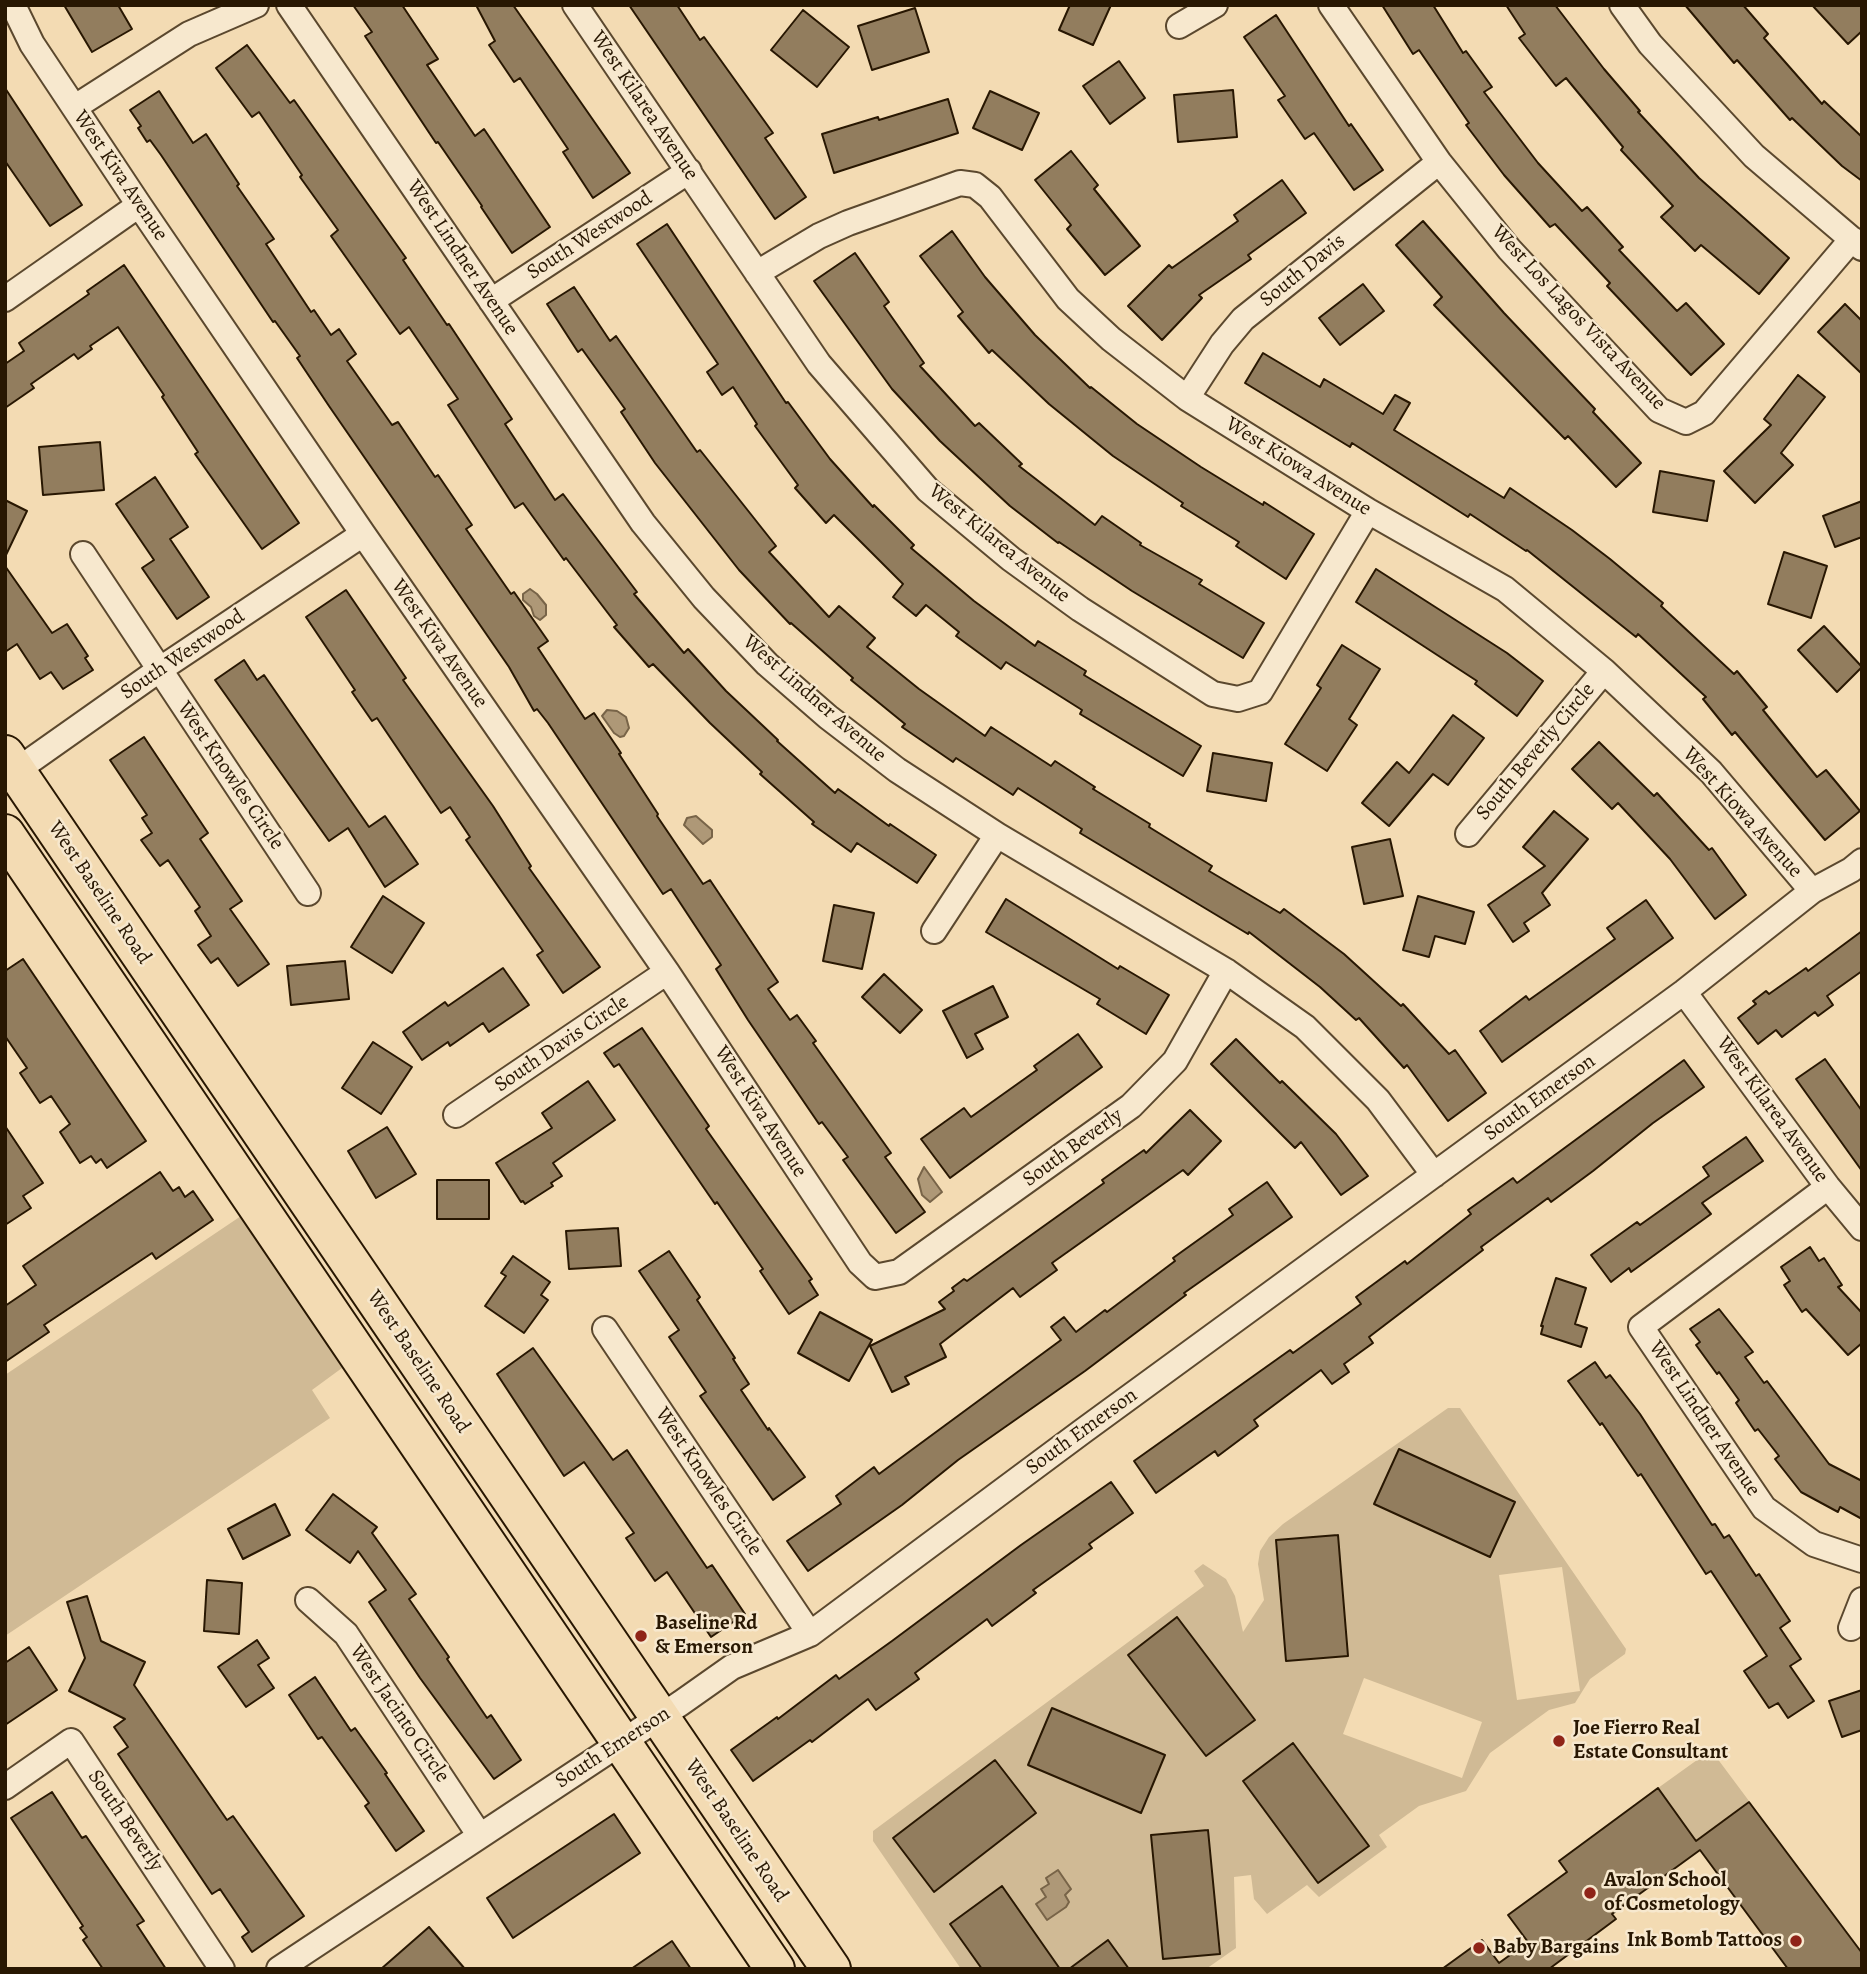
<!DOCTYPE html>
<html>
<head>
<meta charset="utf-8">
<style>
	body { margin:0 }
	#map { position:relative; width:1867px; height:1974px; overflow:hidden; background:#f3dbb3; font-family:Alegreya,serif }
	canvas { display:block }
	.frame { position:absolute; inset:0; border:7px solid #281702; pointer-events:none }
</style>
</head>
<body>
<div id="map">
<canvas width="1867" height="1974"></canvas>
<div class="frame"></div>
</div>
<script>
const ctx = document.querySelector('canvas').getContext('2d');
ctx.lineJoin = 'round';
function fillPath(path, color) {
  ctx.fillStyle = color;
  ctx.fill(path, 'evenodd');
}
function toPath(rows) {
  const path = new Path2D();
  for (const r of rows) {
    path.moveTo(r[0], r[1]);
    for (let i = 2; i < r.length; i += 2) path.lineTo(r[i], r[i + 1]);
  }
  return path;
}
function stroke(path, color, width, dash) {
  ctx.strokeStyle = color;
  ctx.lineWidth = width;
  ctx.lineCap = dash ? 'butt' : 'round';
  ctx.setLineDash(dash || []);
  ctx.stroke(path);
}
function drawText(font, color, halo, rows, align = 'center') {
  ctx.font = font + ' Alegreya,serif';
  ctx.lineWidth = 5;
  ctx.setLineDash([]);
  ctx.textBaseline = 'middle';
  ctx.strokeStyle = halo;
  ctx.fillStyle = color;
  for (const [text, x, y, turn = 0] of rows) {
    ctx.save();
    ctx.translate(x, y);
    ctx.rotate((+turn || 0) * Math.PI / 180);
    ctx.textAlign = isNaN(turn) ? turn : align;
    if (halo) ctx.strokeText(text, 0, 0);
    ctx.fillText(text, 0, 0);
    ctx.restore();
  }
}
fillPath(toPath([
	[241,1216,342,1368,312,1390,330,1418,5,1636,5,1375],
	[1448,1408,1460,1408,1626,1649,1625,1654,1590,1679,1575,1703,1549,1710,1490,1753,1466,1791,1419,1806,1379,1835,1387,1847,1319,1897,1307,1885,1267,1914,1254,1899,1251,1875,1234,1877,1236,1948,1206,1969,1129,1969,1108,1941,1069,1969,1032,1969,1051,1955,1002,1887,950,1924,982,1969,961,1969,873,1841,873,1831,1204,1586,1194,1571,1203,1564,1226,1579,1235,1596,1243,1632,1264,1600,1258,1564,1260,1551,1269,1537,1283,1524],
	[1399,1449,1515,1502,1490,1557,1374,1504],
	[1562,1567,1580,1691,1517,1700,1499,1575],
	[1177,1617,1255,1719,1207,1756,1128,1655],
	[1364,1678,1482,1722,1462,1778,1343,1734],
	[1052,1708,1164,1755,1140,1812,1028,1764],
	[1293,1744,1318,1883,1243,1781],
	[995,1760,1036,1814,935,1892,893,1838],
	[1208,1830,1220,1953,1164,1959,1152,1835],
	[1050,1884,1067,1892,1065,1896,1069,1902,1067,1905,1036,1904,1046,1897],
	[1711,1750,1749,1801,1696,1841,1658,1788]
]), '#d0ba95');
const water = toPath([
	[530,589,537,594,546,605,546,615,540,620,534,616,531,607,523,600,523,594,530,589],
	[607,710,617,711,626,717,629,728,624,736,620,737,614,733,602,716,607,710],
	[696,816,712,830,712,837,703,844,684,825,687,818,696,816],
	[924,1167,942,1192,930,1202,922,1195,918,1179,924,1167],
	[1058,1870,1071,1889,1065,1895,1069,1902,1066,1907,1047,1920,1036,1904,1046,1897,1041,1889,1049,1884,1046,1878,1058,1870]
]);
fillPath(water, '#ae9877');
stroke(water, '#786448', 2);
const building = toPath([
	[64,5,118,5,132,29,92,52,64,5],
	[353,5,402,5,438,59,427,65,475,136,484,129,550,227,512,253,481,207,482,206,438,142,436,143,365,36,372,32,353,5],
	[476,5,513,5,630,173,593,198,563,152,568,149,520,78,514,82,489,45,495,41,476,5],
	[629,5,677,5,700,40,704,37,773,133,765,138,806,197,775,219,629,5],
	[1070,5,1111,5,1093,45,1059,30,1070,5],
	[1382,5,1433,5,1463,53,1466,51,1492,87,1484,92,1538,163,1582,211,1587,207,1623,247,1619,250,1677,311,1686,303,1724,344,1691,375,1607,286,1610,283,1555,224,1550,227,1504,175,1466,125,1469,123,1419,50,1413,54,1382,5],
	[1506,5,1555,5,1604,69,1640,111,1638,112,1699,178,1789,258,1759,294,1701,245,1695,251,1661,217,1673,206,1621,150,1623,147,1566,78,1556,86,1519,38,1525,34,1506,5],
	[1685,5,1743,5,1768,34,1764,38,1822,104,1824,101,1862,137,1862,181,1842,166,1792,118,1790,120,1737,60,1734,63,1685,5],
	[1812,5,1862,5,1862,31,1848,44,1812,5],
	[915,8,929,52,872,70,858,26,915,8],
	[803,10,849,47,817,87,771,50,803,10],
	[1276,15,1349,126,1351,124,1383,170,1354,190,1314,133,1305,139,1278,100,1285,96,1244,37,1276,15],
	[247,45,290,103,294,100,406,258,403,260,447,325,449,324,512,419,505,424,555,500,563,494,637,592,634,594,684,653,688,649,726,691,778,740,777,741,835,793,838,789,889,826,890,824,936,855,917,883,857,843,851,852,812,824,814,822,760,774,762,772,710,723,653,664,649,667,614,627,617,625,566,558,564,560,523,503,515,508,448,405,458,399,409,327,400,334,331,236,338,230,300,177,302,175,259,112,252,117,216,68,247,45],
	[1119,61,1145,98,1110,124,1083,86,1119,61],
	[5,88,82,205,50,226,5,161,5,88],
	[1233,90,1237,137,1178,142,1174,95,1233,90],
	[159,91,193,143,206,134,239,184,237,186,274,239,266,244,311,312,314,310,331,335,339,329,356,354,347,361,392,425,398,422,435,477,438,475,472,525,466,529,511,594,514,592,548,641,538,648,585,719,594,713,621,753,619,754,658,814,657,816,703,884,710,880,778,982,768,989,790,1020,797,1015,816,1041,813,1043,891,1153,885,1157,925,1212,896,1233,843,1160,848,1157,822,1122,819,1124,748,1020,716,969,721,965,671,889,663,894,548,723,537,709,534,711,509,667,329,406,297,358,300,356,275,321,273,322,161,155,150,140,147,142,138,128,141,126,130,110,159,91],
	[990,91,1039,113,1022,150,973,128,990,91],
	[948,99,958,133,834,173,822,134,878,117,879,120,948,99],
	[1071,151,1098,185,1094,189,1140,246,1105,275,1067,229,1071,225,1035,180,1071,151],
	[1282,180,1306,213,1248,255,1251,259,1199,295,1202,298,1162,340,1128,306,1169,265,1172,268,1238,221,1234,215,1282,180],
	[1423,221,1504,313,1595,409,1593,412,1641,463,1616,487,1568,436,1565,439,1434,305,1442,297,1396,245,1423,221],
	[667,224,786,403,788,402,830,459,873,507,874,505,914,545,911,548,974,601,1035,646,1038,641,1086,671,1084,675,1201,746,1183,776,1080,714,1082,710,1006,662,1001,669,956,636,959,632,926,605,916,616,893,597,903,584,834,515,826,523,795,488,798,485,755,426,757,424,733,387,722,395,707,372,718,364,637,244,667,224],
	[952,231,985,277,1035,335,1090,388,1091,387,1137,424,1201,467,1263,505,1264,502,1314,534,1286,579,1236,546,1239,542,1181,506,1183,503,1113,456,1049,404,992,350,989,353,958,316,963,312,920,256,952,231],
	[855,253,889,302,884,306,924,363,920,366,975,426,979,423,1022,464,1019,466,1095,525,1102,516,1141,543,1140,545,1202,580,1199,584,1264,623,1243,658,1132,591,1059,542,1058,543,1010,506,940,441,892,389,814,281,855,253],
	[124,265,299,523,262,549,195,454,198,452,162,397,164,395,118,327,90,346,92,349,78,359,74,354,31,384,34,388,5,408,5,364,24,351,19,343,89,294,87,291,124,265],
	[1363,284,1384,311,1340,345,1319,318,1363,284],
	[574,287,610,341,616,336,697,452,700,450,776,546,769,552,829,617,839,606,875,638,867,647,919,689,985,736,991,727,1051,766,1055,761,1095,787,1093,789,1150,824,1149,827,1212,866,1209,871,1280,913,1284,909,1344,954,1401,1006,1403,1004,1449,1054,1455,1050,1486,1093,1448,1121,1407,1065,1404,1068,1359,1018,1356,1020,1320,987,1249,932,1248,934,1080,833,1082,829,1018,788,1013,795,956,758,953,762,902,727,905,724,851,680,853,678,791,623,790,624,739,570,655,463,621,412,625,409,582,349,578,352,547,304,574,287],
	[1845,304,1862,321,1862,374,1818,332,1845,304],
	[1263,353,1320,387,1324,379,1383,414,1395,395,1410,403,1394,430,1504,498,1510,488,1572,530,1610,559,1663,603,1661,606,1734,674,1737,671,1767,707,1763,710,1817,777,1826,770,1860,811,1825,840,1735,732,1732,735,1703,699,1706,697,1638,634,1636,637,1527,550,1526,551,1470,514,1468,517,1352,443,1350,447,1245,383,1263,353],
	[1798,375,1825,397,1781,453,1793,465,1755,503,1724,471,1771,425,1764,419,1798,375],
	[100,442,104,490,43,495,39,447,100,442],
	[1660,471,1714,481,1707,521,1653,512,1660,471],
	[155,477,188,527,170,539,209,597,177,619,142,568,154,560,116,504,155,477],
	[5,500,27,511,5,557,5,500],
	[1862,501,1862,537,1835,547,1823,516,1862,501],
	[1784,552,1827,566,1811,618,1768,604,1784,552],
	[5,566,52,633,67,624,88,656,85,658,93,670,63,689,51,672,40,679,17,644,5,652,5,566],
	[1376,569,1507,653,1543,681,1517,716,1475,684,1477,681,1356,602,1376,569],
	[346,590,406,678,403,680,493,806,531,866,529,868,600,967,563,993,537,955,543,951,466,840,470,837,450,807,441,813,377,718,372,721,352,692,355,690,306,617,346,590],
	[1824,626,1862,667,1837,692,1798,650,1824,626],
	[1342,645,1380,669,1349,719,1357,725,1327,771,1285,744,1321,688,1317,685,1342,645],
	[244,660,257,680,264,675,369,827,385,816,418,864,385,887,348,828,329,841,215,680,244,660],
	[1453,715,1484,738,1448,785,1433,774,1389,826,1362,803,1397,762,1409,773,1453,715],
	[144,737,208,833,200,839,242,901,230,909,269,964,238,986,218,958,211,963,198,945,211,936,195,911,200,907,168,860,160,866,141,840,152,833,142,818,147,815,110,760,144,737],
	[1599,742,1654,796,1657,793,1709,850,1712,848,1746,895,1715,919,1670,859,1618,803,1612,809,1572,769,1599,742],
	[1213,753,1272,763,1266,801,1207,791,1213,753],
	[1554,811,1588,839,1542,893,1550,905,1524,923,1529,931,1513,942,1488,905,1545,866,1523,847,1554,811],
	[1390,839,1403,896,1364,904,1352,847,1390,839],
	[383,896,424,923,392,973,351,947,383,896],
	[1418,896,1474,912,1465,944,1435,936,1429,957,1403,950,1418,896],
	[1006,899,1118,969,1120,966,1169,995,1146,1034,1097,1004,1100,999,986,932,1006,899],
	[1646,900,1673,938,1502,1062,1480,1031,1526,996,1529,1000,1615,939,1607,928,1646,900],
	[834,905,874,913,862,969,823,961,834,905],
	[1862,931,1862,971,1827,996,1833,1005,1818,1016,1815,1012,1782,1037,1776,1030,1758,1044,1738,1018,1756,1004,1753,1001,1766,991,1769,994,1806,968,1808,971,1862,931],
	[23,959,146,1141,107,1168,101,1159,96,1163,91,1156,80,1163,60,1132,70,1124,51,1096,40,1103,20,1073,27,1068,5,1036,5,971,23,959],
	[345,961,349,999,291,1005,287,966,345,961],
	[503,968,529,1005,489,1032,483,1023,450,1046,448,1042,422,1060,403,1032,445,1002,448,1006,503,968],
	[884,974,922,1010,900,1033,862,997,884,974],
	[993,986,1008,1017,975,1034,983,1049,967,1058,943,1011,993,986],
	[642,1028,709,1126,706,1129,812,1279,809,1281,818,1295,789,1314,760,1271,763,1269,717,1202,715,1204,619,1064,614,1067,604,1053,642,1028],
	[1078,1034,1102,1067,950,1178,921,1139,964,1108,971,1117,1037,1070,1034,1066,1078,1034],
	[1236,1039,1280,1083,1282,1081,1336,1134,1368,1176,1341,1195,1301,1142,1295,1148,1211,1064,1236,1039],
	[373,1042,412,1067,381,1114,342,1088,373,1042],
	[1825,1059,1862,1111,1862,1171,1796,1079,1825,1059],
	[1684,1060,1704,1087,1653,1123,1593,1171,1551,1202,1548,1198,1481,1247,1483,1250,1369,1337,1373,1343,1344,1364,1349,1372,1332,1384,1321,1370,1254,1420,1258,1426,1218,1456,1215,1451,1156,1493,1134,1461,1290,1350,1293,1353,1361,1304,1356,1297,1405,1261,1407,1264,1471,1214,1468,1210,1513,1178,1517,1183,1684,1060],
	[588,1081,615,1120,553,1163,562,1176,551,1183,553,1186,525,1204,523,1201,521,1202,496,1163,552,1128,542,1113,588,1081],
	[1190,1110,1221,1141,1188,1175,1183,1170,1052,1263,1057,1270,1020,1297,1013,1288,940,1344,946,1357,905,1377,909,1384,892,1392,870,1346,945,1309,939,1302,954,1291,952,1288,964,1279,967,1281,1104,1183,1102,1180,1144,1150,1146,1153,1190,1110],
	[5,1126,43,1183,23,1196,31,1208,5,1225,5,1126],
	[387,1127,416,1174,376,1198,348,1151,387,1127],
	[1746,1137,1763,1161,1702,1203,1711,1214,1631,1272,1629,1268,1611,1282,1591,1255,1637,1222,1640,1225,1709,1176,1703,1167,1746,1137],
	[160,1172,173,1191,179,1187,185,1197,193,1191,213,1220,156,1259,152,1253,44,1325,49,1332,5,1362,5,1306,36,1285,23,1266,160,1172],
	[437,1180,489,1180,489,1219,437,1219,437,1180],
	[1267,1182,1292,1217,1184,1293,1186,1295,1085,1371,958,1460,902,1505,808,1571,787,1541,841,1504,836,1496,874,1467,879,1474,1061,1340,1051,1327,1064,1317,1076,1332,1105,1310,1107,1312,1175,1261,1173,1258,1233,1215,1229,1209,1267,1182],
	[618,1228,621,1266,569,1269,566,1231,618,1228],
	[1810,1247,1819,1261,1824,1258,1842,1285,1838,1287,1862,1313,1862,1343,1848,1355,1806,1309,1802,1312,1784,1285,1790,1281,1781,1267,1810,1247],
	[669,1251,700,1297,697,1300,735,1358,733,1359,749,1384,741,1390,768,1430,769,1428,805,1477,773,1500,700,1396,706,1392,669,1337,679,1330,639,1271,669,1251],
	[513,1256,550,1282,541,1295,548,1300,524,1333,485,1306,506,1276,501,1273,513,1256],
	[1556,1278,1586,1288,1575,1324,1587,1328,1581,1347,1541,1334,1543,1326,1541,1326,1556,1278],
	[1719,1309,1753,1352,1745,1357,1764,1383,1767,1381,1829,1464,1862,1481,1862,1519,1840,1507,1838,1512,1801,1492,1775,1459,1779,1456,1758,1429,1755,1431,1736,1403,1739,1400,1719,1372,1717,1374,1696,1345,1700,1342,1690,1329,1719,1309],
	[820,1312,872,1340,849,1381,798,1353,820,1312],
	[533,1348,613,1460,627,1450,707,1568,712,1565,745,1614,711,1637,667,1572,655,1581,626,1538,634,1533,584,1462,564,1476,497,1374,533,1348],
	[1595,1362,1606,1378,1610,1375,1640,1414,1712,1525,1715,1524,1724,1538,1729,1535,1756,1576,1759,1574,1790,1621,1780,1628,1801,1659,1790,1666,1814,1701,1788,1718,1778,1703,1769,1708,1744,1671,1767,1656,1711,1571,1706,1574,1641,1474,1638,1476,1602,1423,1600,1425,1568,1381,1595,1362],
	[1399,1449,1515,1502,1490,1557,1374,1504,1399,1449],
	[1111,1482,1133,1513,1089,1544,1092,1548,1033,1590,1036,1593,992,1626,987,1619,915,1673,919,1679,876,1710,868,1699,812,1742,810,1740,753,1781,731,1750,777,1717,778,1719,836,1675,839,1679,892,1641,1021,1545,1111,1482],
	[333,1494,377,1527,372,1533,416,1594,409,1599,449,1657,447,1659,487,1718,491,1715,521,1760,494,1779,420,1678,369,1602,386,1590,358,1551,350,1563,306,1530,333,1494],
	[275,1504,290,1535,243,1559,228,1529,275,1504],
	[1338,1535,1348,1656,1286,1661,1276,1540,1338,1535],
	[207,1580,242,1583,239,1634,204,1631,207,1580],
	[87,1596,101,1641,145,1662,134,1685,227,1820,233,1816,304,1916,252,1952,242,1937,249,1932,220,1889,212,1894,118,1754,128,1747,114,1727,125,1719,69,1691,85,1658,67,1602,87,1596],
	[1177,1617,1255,1720,1206,1756,1128,1655,1177,1617],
	[257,1640,269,1658,258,1665,274,1688,246,1707,218,1667,257,1640],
	[29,1647,57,1690,5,1725,5,1663,29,1647],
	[315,1677,351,1731,355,1728,387,1773,385,1774,424,1831,396,1851,365,1806,369,1803,322,1737,318,1739,289,1695,315,1677],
	[1862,1690,1862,1730,1842,1737,1829,1701,1862,1690],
	[1052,1708,1165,1755,1141,1813,1028,1765,1052,1708],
	[1293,1743,1369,1846,1318,1883,1243,1781,1293,1743],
	[995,1760,1036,1813,934,1892,893,1838,995,1760],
	[1658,1788,1696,1841,1749,1802,1862,1953,1862,1969,1788,1969,1700,1850,1612,1914,1616,1919,1549,1969,1442,1969,1482,1940,1499,1963,1528,1942,1508,1915,1567,1872,1559,1861,1658,1788],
	[52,1792,82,1838,86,1836,144,1921,137,1925,166,1969,103,1969,83,1940,87,1937,80,1928,83,1926,11,1818,52,1792],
	[614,1814,640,1853,513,1938,487,1898,614,1814],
	[1208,1830,1220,1954,1163,1959,1151,1835,1208,1830],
	[1002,1886,1060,1969,982,1969,950,1924,1002,1886],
	[429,1927,465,1969,381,1969,429,1927],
	[1108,1940,1129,1969,1069,1969,1108,1940],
	[672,1941,691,1969,631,1969,672,1941]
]);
fillPath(building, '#927d5e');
stroke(building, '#281702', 2);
const minor = toPath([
	[13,5,32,44,139,205,363,534,667,972,860,1263,875,1277,899,1272,1131,1106,1175,1061,1226,971],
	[289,5,643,523,704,598,767,664,828,717,897,770,997,835,1226,971,1305,1027,1378,1100,1434,1175],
	[575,5,819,364,928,490,1011,559,1080,609,1213,694,1238,699,1260,692,1368,511],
	[1331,5,1439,162,1509,249,1659,410,1686,422,1704,413,1852,239],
	[1622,5,1650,44,1754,156,1862,248],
	[1179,26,1215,5],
	[75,107,189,34,256,5],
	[757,273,819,236,848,223,960,183,975,185,990,197,1068,299,1111,339,1187,398,1368,511,1505,589,1604,671,1711,772,1812,891],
	[5,299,139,205],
	[491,301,689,171],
	[1187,398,1222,344,1243,319,1439,162],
	[83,554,308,893],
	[6,778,159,670,363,534],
	[1468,834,1604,671],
	[934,931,997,835],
	[1684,992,1828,1187,1862,1228],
	[456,1115,667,972],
	[1828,1187,1641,1327,1764,1508,1814,1544,1862,1560],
	[605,1329,810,1634],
	[308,1600,346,1634,480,1836],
	[1851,1628,1862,1600],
	[5,1787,71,1741,222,1969],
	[279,1969,681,1703,732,1667,810,1634,1083,1431,1684,992,1812,891,1851,870,1862,861]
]);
const primary = toPath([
	[5,755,831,1969],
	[5,834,775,1969]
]);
stroke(minor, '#5b482e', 28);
stroke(primary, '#281702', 42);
stroke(minor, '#f7e8ce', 24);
stroke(primary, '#f3dbb3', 38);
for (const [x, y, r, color] of [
	[641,1636,7,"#8f2418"],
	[1559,1741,7,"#8f2418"],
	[1590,1893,7,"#8f2418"],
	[1796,1941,7,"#8f2418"],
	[1479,1948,7,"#8f2418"]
]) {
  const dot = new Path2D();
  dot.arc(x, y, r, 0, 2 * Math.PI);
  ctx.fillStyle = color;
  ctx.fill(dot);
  stroke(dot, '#f7e8ce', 2.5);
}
drawText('21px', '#281702', '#f7e8ce', [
	["West Kilarea Avenue",644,106,56],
	["West Kiva Avenue",120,176,56],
	["South Westwood",590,236,-33],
	["West Lindner Avenue",462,258,56],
	["South Davis",1303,271,-39],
	["West Los Lagos Vista Avenue",1578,318,47],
	["West Kiowa Avenue",1298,467,32],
	["West Kilarea Avenue",999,544,39],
	["West Kiva Avenue",439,644,55],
	["South Westwood",183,655,-34],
	["West Lindner Avenue",814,699,41],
	["South Beverly Circle",1536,752,-50],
	["West Knowles Circle",230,776,56],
	["West Kiowa Avenue",1742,813,48],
	["West Baseline Road",99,893,56],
	["South Davis Circle",562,1044,-34],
	["South Emerson",1540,1098,-36],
	["West Kilarea Avenue",1772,1110,54],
	["West Kiva Avenue",760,1112,57],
	["South Beverly",1073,1148,-36],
	["West Baseline Road",418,1362,56],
	["West Lindner Avenue",1704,1419,56],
	["South Emerson",1082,1432,-36],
	["West Knowles Circle",708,1482,56],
	["West Jacinto Circle",399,1714,56],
	["South Emerson",613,1748,-33],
	["South Beverly",125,1821,56],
	["West Baseline Road",736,1831,56]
]);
drawText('bold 21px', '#281702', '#f7e8ce', [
	["Baseline Rd",655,1624],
	["& Emerson",655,1648],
	["Joe Fierro Real",1573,1729],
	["Estate Consultant",1573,1753],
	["Avalon School",1604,1881],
	["of Cosmetology",1604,1905],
	["Ink Bomb Tattoos",1782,1941,"right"],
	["Baby Bargains",1493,1948]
], 'left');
</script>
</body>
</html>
